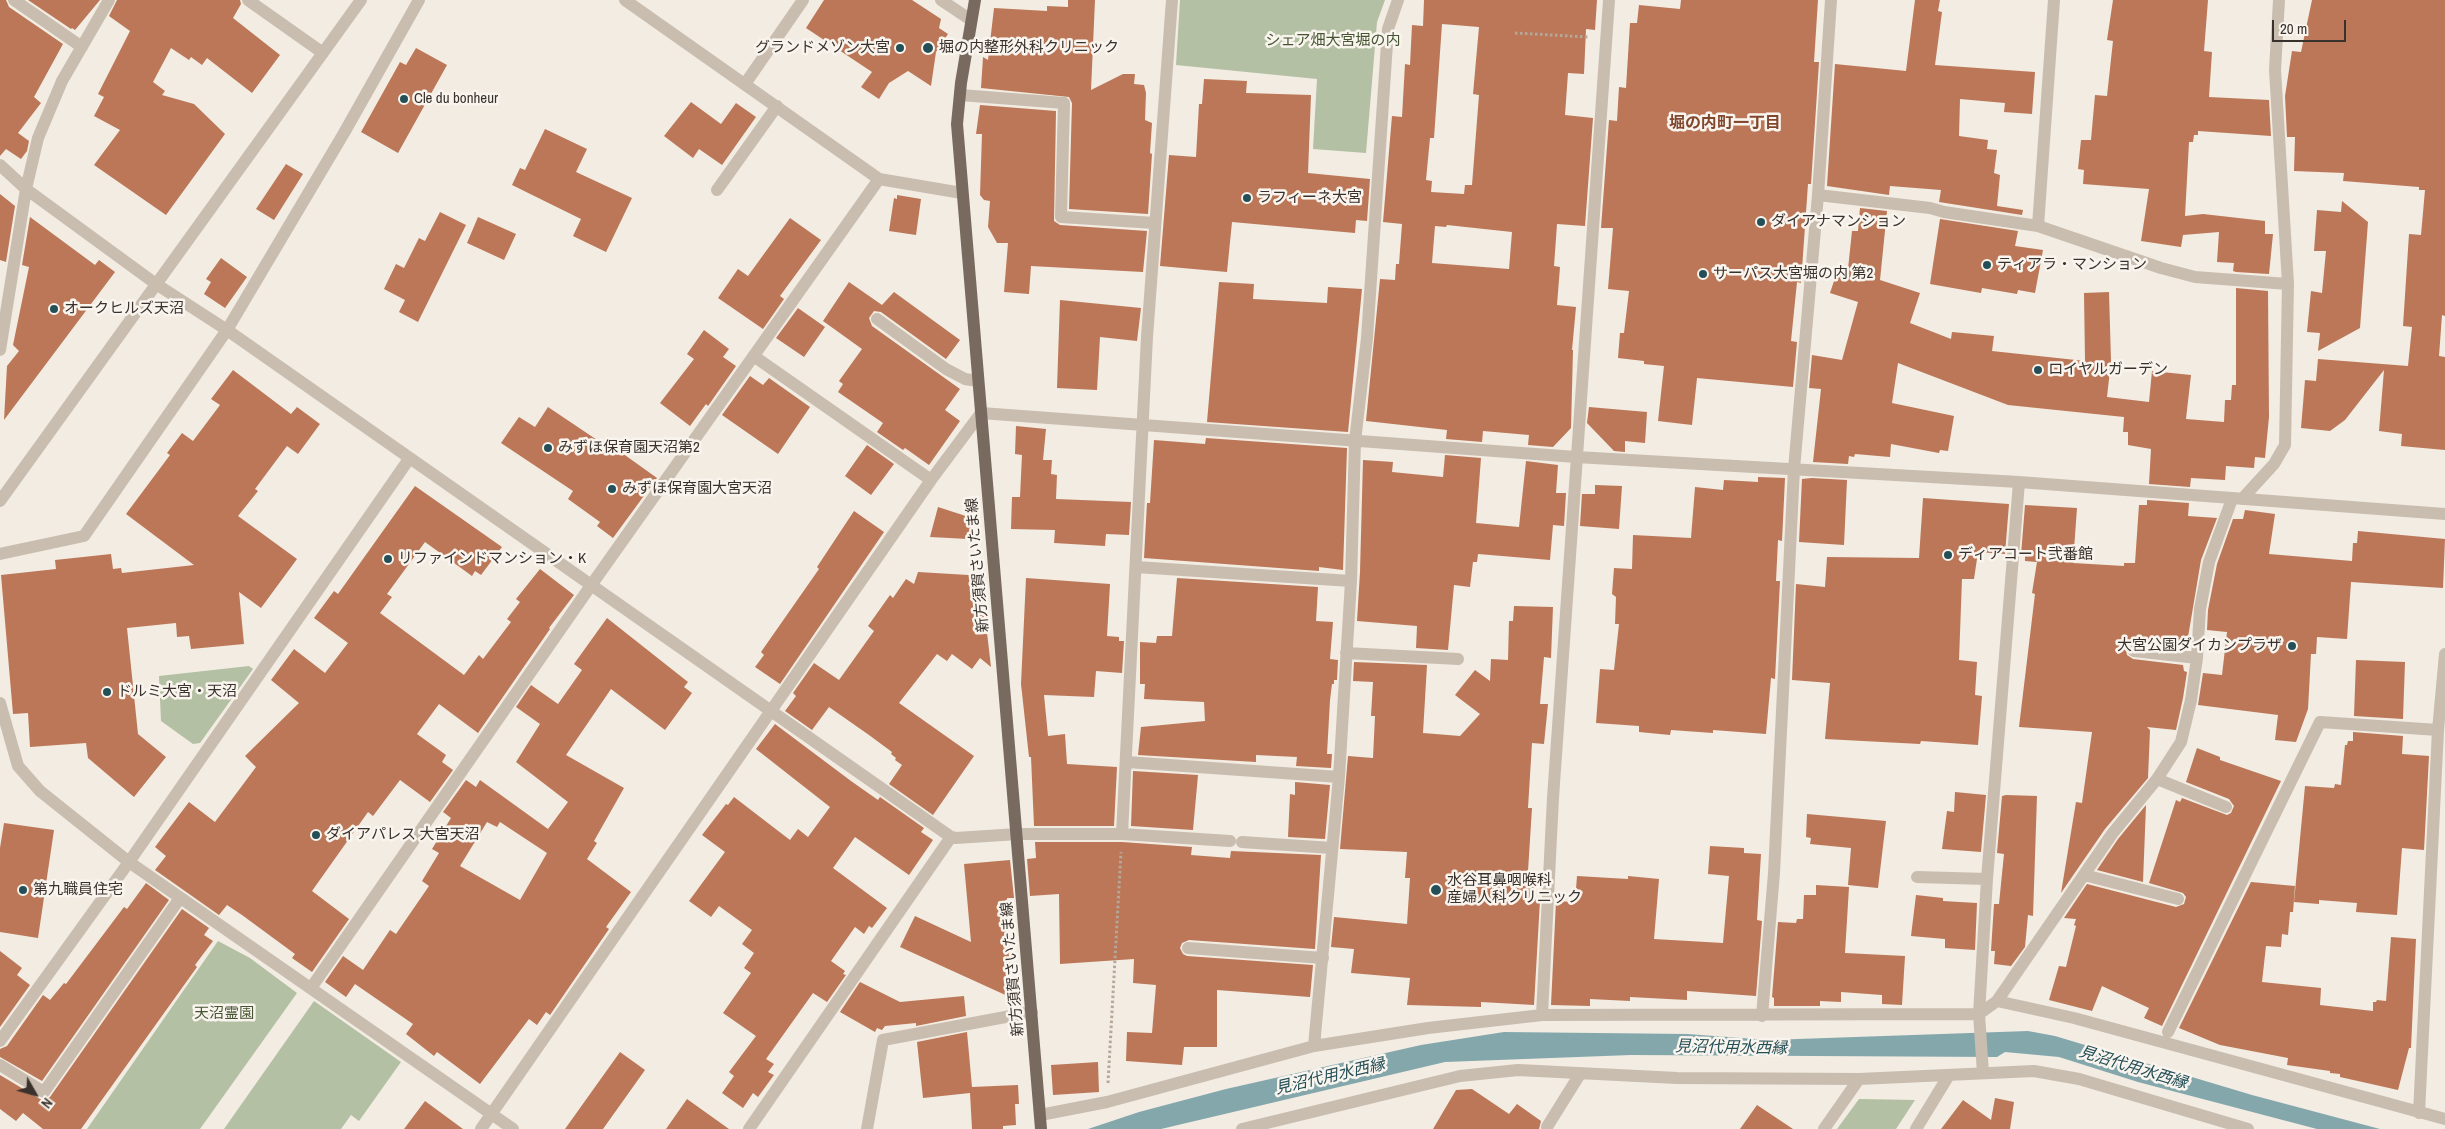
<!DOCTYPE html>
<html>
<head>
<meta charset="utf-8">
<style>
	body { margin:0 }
	#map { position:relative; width:2445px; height:1129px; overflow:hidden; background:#f2ece2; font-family:"Archivo Narrow",sans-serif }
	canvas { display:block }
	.north { position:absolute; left:10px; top:1069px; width:50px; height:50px; -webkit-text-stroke:4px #f9f5ee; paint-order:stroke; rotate:128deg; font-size:14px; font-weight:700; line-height:20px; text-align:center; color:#39312c }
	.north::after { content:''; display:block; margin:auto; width:18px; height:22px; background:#39312c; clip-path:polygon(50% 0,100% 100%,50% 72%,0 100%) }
	.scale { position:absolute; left:2272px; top:20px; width:74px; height:22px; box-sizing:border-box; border:2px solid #39312c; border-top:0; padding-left:6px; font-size:15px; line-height:18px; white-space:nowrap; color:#39312c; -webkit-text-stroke:4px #f9f5ee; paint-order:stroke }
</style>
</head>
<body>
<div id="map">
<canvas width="2445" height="1129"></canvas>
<div class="north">N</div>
<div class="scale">20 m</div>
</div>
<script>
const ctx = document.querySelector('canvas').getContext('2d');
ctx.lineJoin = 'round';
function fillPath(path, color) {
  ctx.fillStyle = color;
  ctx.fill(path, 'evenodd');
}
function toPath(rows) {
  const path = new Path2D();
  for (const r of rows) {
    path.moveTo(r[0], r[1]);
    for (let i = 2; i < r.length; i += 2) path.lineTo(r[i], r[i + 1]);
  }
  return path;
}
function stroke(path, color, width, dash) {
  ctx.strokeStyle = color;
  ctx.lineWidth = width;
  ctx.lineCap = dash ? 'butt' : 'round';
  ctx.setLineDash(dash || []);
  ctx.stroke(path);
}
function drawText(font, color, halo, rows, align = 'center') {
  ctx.font = font + ' "Archivo Narrow","Noto Sans JP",sans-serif';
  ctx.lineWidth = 5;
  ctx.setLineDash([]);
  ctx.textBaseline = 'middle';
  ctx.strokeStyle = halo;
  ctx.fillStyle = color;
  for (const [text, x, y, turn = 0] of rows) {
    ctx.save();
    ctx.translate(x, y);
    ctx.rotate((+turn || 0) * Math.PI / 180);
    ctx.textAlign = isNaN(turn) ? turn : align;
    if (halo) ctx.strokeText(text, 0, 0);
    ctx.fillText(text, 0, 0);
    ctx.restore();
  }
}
fillPath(toPath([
	[1180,0,1385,0,1377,22,1366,153,1313,149,1317,79,1176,65],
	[249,666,253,669,200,743,193,744,161,721,159,676],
	[218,941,250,958,297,993,200,1129,87,1129],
	[314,1001,401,1062,359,1121,351,1115,341,1129,224,1129],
	[1859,1099,1915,1100,1896,1129,1837,1129]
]), '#b4c0a3');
fillPath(toPath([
	[2028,1031,2055,1036,2252,1095,2380,1129,2317,1129,2138,1082,2059,1057,2005,1052,1997,1057,1631,1055,1445,1062,1161,1129,1088,1129,1139,1112,1226,1089,1421,1045,1504,1032,1687,1034,1769,1040]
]), '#84a7ac');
fillPath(toPath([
	[0,0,6,0,9,7,63,44,34,97,41,103,18,133,29,141,27,151,21,159,6,149,0,156],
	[28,0,100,0,75,30,72,28,71,29],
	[117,0,240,0,241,4,233,18,280,55,252,93,207,58,202,65,191,57,189,60,171,48,153,82,165,91,162,95,194,104,225,134,166,215,94,165,120,130,94,116,104,97,98,94,130,31,109,16],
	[824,0,912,0,941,19,939,28,948,34,936,52,931,86,908,71,889,83,879,99,861,87,872,72,806,28],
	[1068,0,1095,0,1091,90,1123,74,1135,74,1134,84,1144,85,1146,93,1145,120,1152,123,1150,153,1152,154,1148,214,1069,209,1072,103,1069,97,981,88,983,57,988,60,994,8,1047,11,1047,6,1068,7],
	[1424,0,1597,0,1595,30,1586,29,1584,74,1568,73,1565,115,1593,118,1585,226,1557,224,1554,266,1560,267,1557,305,1576,307,1572,350,1573,350,1571,428,1553,447,1528,445,1529,435,1483,431,1482,442,1446,439,1447,430,1366,421,1380,279,1395,280,1396,264,1399,264,1402,224,1383,222,1392,116,1402,117,1405,64,1410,65,1412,25,1423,26],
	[1442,24,1479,27,1473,94,1479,95,1472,185,1465,185,1464,194,1431,192,1432,181,1426,180,1430,138,1434,138],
	[1447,225,1512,232,1509,269,1432,263,1435,226,1446,227],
	[1681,0,1818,0,1814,62,1819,62,1811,184,1808,184,1801,283,1797,282,1791,341,1797,342,1793,387,1697,378,1692,425,1658,421,1664,366,1644,364,1644,361,1618,358,1620,333,1624,333,1629,291,1608,289,1613,228,1601,228,1609,120,1617,121,1619,87,1626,88,1630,23,1637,23,1639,5,1680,9],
	[1915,0,1940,0,1938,11,1942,12,1935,65,2035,72,2032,114,2004,112,2005,103,1960,99,1959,136,1988,140,1987,149,1997,150,1994,173,2000,175,1997,206,2023,210,2022,215,1939,202,1941,190,1890,186,1889,195,1827,186,1835,64,1906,71],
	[2113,0,2208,0,2204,51,2212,52,2209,97,2269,100,2271,136,2198,131,2198,135,2194,135,2193,142,2189,142,2185,216,2203,214,2265,221,2265,234,2273,234,2269,274,2236,272,2233,271,2234,263,2217,262,2219,232,2183,235,2181,247,2141,241,2149,189,2083,184,2084,170,2078,169,2081,140,2091,140,2095,95,2107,96,2113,41,2107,40],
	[2312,0,2445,0,2445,316,2442,315,2439,356,2445,357,2445,450,2401,446,2402,434,2379,431,2384,370,2345,420,2330,431,2301,428,2305,380,2316,381,2318,359,2408,366,2412,327,2403,326,2409,234,2421,235,2425,190,2419,190,2419,187,2343,181,2344,173,2294,171,2295,137,2287,137,2285,96,2292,51,2301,52],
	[416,48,447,65,398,153,361,132,400,62,406,65],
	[1204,79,1247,81,1246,93,1311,95,1308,173,1370,179,1367,221,1356,220,1355,233,1232,222,1227,272,1160,266,1169,155,1196,157,1199,104,1202,104],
	[691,102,721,124,736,103,756,117,722,165,699,149,693,158,664,136],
	[980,105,1056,111,1054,221,1060,225,1147,231,1143,272,1031,266,1029,294,1004,292,1008,243,997,243,988,227,990,201,984,200,980,195,982,134,976,134],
	[545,129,587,149,576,172,632,198,606,252,573,236,581,219,512,185,520,168,525,170],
	[286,164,303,174,274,220,256,209],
	[0,194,15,206,6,262,0,260],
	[897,195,921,199,916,235,889,231,894,198,897,199],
	[2342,201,2368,222,2360,328,2318,351,2320,333,2307,332,2311,291,2322,293,2326,251,2314,251,2317,210,2341,212],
	[1860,208,1887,211,1880,280,1920,293,1910,323,1951,339,1952,332,1994,336,1992,351,2085,361,2084,293,2109,292,2111,361,2107,397,2149,402,2152,371,2191,375,2186,419,2224,422,2225,400,2231,400,2232,385,2236,385,2236,288,2268,291,2269,417,2265,458,2255,457,2254,468,2226,466,2225,480,2191,478,2190,487,2149,484,2151,449,2128,445,2128,432,2123,432,2124,417,2008,405,1898,363,1892,403,1954,416,1948,451,1940,450,1939,453,1891,444,1890,457,1855,454,1854,457,1849,456,1848,464,1813,462,1821,389,1809,388,1812,355,1842,360,1858,302,1830,293,1839,266,1848,269,1852,231,1858,231],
	[440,212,466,225,418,322,399,312,405,300,384,289,396,264,404,268,419,238,425,241],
	[30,217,95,265,99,260,115,272,4,420,7,366,19,351,13,345,29,267,22,265],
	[478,217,516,234,504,260,467,243],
	[790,218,821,240,780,296,784,299,763,329,718,298,738,269,748,276],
	[1940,219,2018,231,2015,246,2043,250,2035,293,2018,290,2017,294,1982,288,1981,293,1930,284],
	[221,258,247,277,225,308,204,294,211,282,206,279],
	[849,282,882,305,894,292,960,340,946,359,881,312,874,311,869,318,872,326,960,389,945,410,960,421,929,465,905,448,903,450,877,432,883,423,838,392,843,384,839,381,862,349,823,321],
	[1219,282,1254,284,1253,299,1327,303,1328,287,1362,289,1348,432,1207,422],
	[1060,300,1141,308,1137,341,1100,337,1097,390,1057,388],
	[798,308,825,327,804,357,776,338],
	[704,330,729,349,723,357,736,366,708,406,706,404,690,426,660,403,694,359,687,354],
	[233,370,291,414,297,407,320,424,298,454,287,446,255,489,258,491,238,516,297,559,261,608,239,592,244,644,191,649,189,636,177,637,176,623,127,628,138,734,166,757,134,797,88,758,86,743,30,747,28,713,13,714,1,575,56,569,55,560,111,554,113,569,121,568,122,573,194,565,126,514,170,455,167,453,182,433,193,441,220,405,211,399],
	[750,376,763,385,769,378,810,407,778,454,722,415],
	[548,407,606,446,608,443,657,478,613,538,597,526,600,522,568,499,573,491,501,443,519,417,535,427],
	[1589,407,1647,412,1645,443,1625,441,1625,452,1614,451,1587,423],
	[1016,426,1046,429,1043,460,1052,460,1051,474,1057,475,1056,499,1131,502,1129,535,1106,534,1105,546,1054,543,1055,530,1011,529,1012,497,1020,497,1022,455,1015,454],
	[1206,438,1347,448,1343,570,1319,567,1319,571,1144,558,1147,503,1150,503,1154,440,1205,444],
	[867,445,894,464,871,495,845,476],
	[1445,455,1481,458,1476,523,1519,527,1526,461,1558,465,1556,493,1566,493,1564,526,1553,525,1550,560,1478,554,1477,562,1473,562,1470,587,1454,585,1448,650,1416,648,1417,626,1357,621,1360,572,1363,460,1393,462,1392,472,1443,477],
	[1758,477,1785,478,1782,541,1778,540,1776,581,1780,581,1775,679,1771,678,1766,734,1713,730,1713,733,1671,730,1670,735,1639,732,1639,726,1596,723,1600,669,1614,670,1619,624,1615,624,1616,597,1612,594,1614,568,1632,569,1633,535,1691,538,1695,487,1723,490,1724,480,1758,482],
	[1812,478,1847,480,1844,545,1799,542,1802,479],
	[1595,485,1622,486,1619,529,1580,526,1582,494,1595,494],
	[415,486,502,547,481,575,475,571,472,576,425,542,387,594,392,597,380,613,464,675,479,655,483,659,511,622,507,619,520,602,516,599,540,569,574,595,549,628,550,629,478,733,439,704,417,734,446,755,442,762,453,770,430,802,400,780,373,816,368,812,312,891,349,919,312,972,292,958,295,954,242,915,227,905,219,915,155,870,166,856,155,847,189,802,215,822,256,767,245,756,299,703,271,680,294,649,325,673,348,643,314,618,334,591,338,594],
	[1923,498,2009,504,2005,554,1978,552,1974,579,1962,579,1959,660,1977,662,1975,695,1982,696,1978,745,1921,741,1920,744,1825,739,1830,683,1792,680,1796,584,1825,587,1827,557,1919,558],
	[2147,500,2189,503,2188,516,2217,518,2201,560,2186,649,2135,643,2130,644,2126,650,2127,655,2133,659,2183,665,2184,671,2187,672,2183,698,2176,730,2147,727,2150,730,2148,778,2105,829,2061,893,2076,802,2082,803,2092,732,2019,727,2035,594,2032,593,2037,562,2025,561,2025,555,2021,555,2025,505,2077,508,2073,563,2124,566,2124,563,2135,563,2139,505,2147,505],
	[938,507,975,519,968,539,930,537],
	[2245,510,2275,514,2269,554,2352,561,2353,543,2357,543,2358,531,2445,539,2443,588,2351,582,2347,639,2317,637,2316,654,2311,654,2308,709,2296,742,2275,740,2278,715,2198,705,2203,673,2222,675,2227,632,2207,630,2208,610,2217,564,2233,519,2243,519],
	[854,511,884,532,780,684,755,667,764,655,761,652,819,569,817,567],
	[918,572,985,576,977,595,983,598,991,667,980,658,972,669,952,654,947,661,937,654,899,703,974,756,933,815,889,784,902,765,895,760,896,758,891,754,892,752,869,735,829,707,812,730,785,711,796,696,793,693,814,663,839,680,874,631,868,626,890,595,893,598,906,579,914,584],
	[1026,578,1110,584,1107,636,1119,637,1119,641,1124,641,1122,673,1096,671,1094,697,1044,695,1048,736,1065,734,1067,764,1117,767,1114,826,1034,826,1031,757,1029,757,1021,684],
	[1177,578,1318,587,1316,621,1333,622,1330,659,1338,660,1337,680,1334,680,1334,684,1332,684,1330,700,1327,754,1332,754,1331,768,1296,766,1297,757,1256,755,1256,762,1138,755,1141,727,1205,721,1204,702,1144,699,1145,684,1140,684,1140,642,1156,643,1157,636,1172,636],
	[1514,606,1553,607,1551,658,1544,657,1540,704,1548,704,1544,744,1532,743,1528,808,1532,808,1528,871,1536,872,1533,899,1540,900,1534,1005,1481,1002,1481,1007,1407,1005,1410,978,1351,973,1354,949,1331,947,1334,917,1407,924,1410,878,1405,878,1407,852,1340,849,1348,756,1373,758,1375,716,1371,716,1373,682,1353,681,1354,662,1427,665,1423,733,1460,736,1480,714,1455,695,1475,670,1490,681,1491,659,1508,660,1509,621,1513,621],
	[607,618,688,682,684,687,692,693,665,730,611,689,566,755,624,788,594,841,597,843,587,859,631,892,606,927,609,929,550,1015,546,1012,537,1025,529,1019,480,1084,437,1052,434,1056,406,1034,413,1024,355,984,346,997,325,982,343,956,363,970,390,930,396,934,429,886,422,881,439,853,432,849,451,818,443,812,466,780,476,787,480,780,548,829,568,802,516,762,540,724,516,707,531,685,558,704,582,670,574,664],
	[487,822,497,827,500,822,547,853,520,900,460,866],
	[2356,660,2405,662,2403,719,2354,716],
	[775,724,851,781,878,800,880,797,924,828,921,832,933,840,909,875,855,837,833,868,887,908,872,928,869,926,864,934,855,927,831,961,845,971,843,974,846,975,827,1002,813,993,766,1059,774,1064,768,1072,774,1075,758,1097,753,1093,743,1108,722,1093,734,1076,729,1072,756,1036,723,1013,751,973,744,968,754,953,742,944,752,930,719,906,711,917,689,901,725,852,702,835,726,804,728,805,734,797,790,840,798,829,808,837,830,807,756,749],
	[2353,732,2403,736,2402,754,2429,756,2424,850,2402,848,2397,915,2356,912,2357,903,2319,900,2319,904,2294,902,2305,786,2334,788,2335,784,2341,785,2345,745,2347,745,2348,741,2353,741],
	[2197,748,2220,757,2220,760,2281,781,2162,1026,2144,1018,2149,1008,2102,986,2092,1011,2049,1000,2059,966,2066,967,2076,926,2074,925,2076,919,2064,918,2087,884,2176,907,2184,904,2186,897,2183,893,2149,883,2176,800,2180,802,2182,798,2227,815,2231,813,2234,806,2229,799,2186,782],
	[1133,771,1198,775,1193,830,1131,826],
	[1295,782,1330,785,1325,839,1288,837,1290,794,1295,795],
	[1955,792,1986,795,1981,852,1942,849,1947,811,1954,812],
	[2006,795,2037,796,2033,916,2028,915,2025,947,2011,966,1994,964,1995,951,1991,951,1994,904,1999,904,2004,854,1997,853,2002,796],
	[2146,805,2143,882,2097,870,2118,839],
	[1807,814,1886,821,1878,888,1848,885,1851,848,1810,844,1811,838,1806,837],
	[4,823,54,830,38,938,0,932,0,848],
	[1035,842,1122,842,1192,847,1191,855,1230,858,1231,851,1321,855,1315,949,1189,940,1182,943,1180,948,1183,954,1187,956,1313,965,1310,997,1217,990,1217,1047,1184,1047,1182,1065,1126,1061,1127,1032,1152,1033,1156,985,1133,983,1134,959,1060,964,1059,894,1030,896,1027,859,1036,858],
	[1710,846,1744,848,1744,853,1761,854,1757,920,1762,921,1756,996,1687,991,1687,1000,1630,997,1630,1001,1590,999,1590,1006,1551,1005,1556,901,1575,902,1577,876,1628,879,1628,876,1659,879,1654,939,1723,943,1729,876,1708,874],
	[1010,860,1014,898,1007,898,1012,998,900,947,915,916,971,942,964,864],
	[2251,882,2295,886,2293,912,2290,912,2288,935,2282,934,2281,947,2266,946,2262,982,2321,988,2320,1005,2373,1011,2373,1002,2376,1002,2377,1000,2386,1001,2391,937,2416,939,2411,1048,2409,1048,2398,1090,2340,1077,2340,1074,2330,1073,2330,1071,2287,1065,2288,1058,2220,1045,2179,1028],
	[146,883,169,900,42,1081,0,1057,0,1049,7,1046,43,995,50,1000,64,983,66,984,124,907,127,909],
	[1816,885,1849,887,1845,953,1905,956,1902,1005,1882,1004,1882,995,1841,992,1841,1002,1820,1001,1820,1006,1774,1006,1774,998,1772,997,1778,922,1796,923,1797,919,1803,919,1804,895,1816,895],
	[1916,895,1943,898,1943,901,1977,903,1975,950,1945,948,1945,939,1911,936],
	[182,909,209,928,204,935,213,941,195,965,197,967,81,1129,43,1129,23,1113,16,1121,0,1109,0,1075,40,1099,47,1099,50,1097],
	[0,951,22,968,17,975,30,985,0,1027],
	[860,982,900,1002,964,996,966,1016,916,1026,916,1023,885,1026,882,1030,877,1028,875,1032,840,1012],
	[967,1032,972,1087,1018,1085,1019,1104,1015,1104,1016,1125,1003,1126,1003,1129,972,1129,970,1093,923,1098,917,1042],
	[620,1052,645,1070,603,1129,565,1129],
	[1098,1062,1099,1092,1053,1095,1051,1065],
	[1472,1089,1509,1114,1517,1104,1541,1121,1539,1129,1433,1129,1456,1090],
	[1995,1098,2014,1102,2010,1129,1941,1129,1963,1100,1991,1120],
	[687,1099,729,1129,666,1129],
	[425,1101,463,1129,404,1129],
	[1757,1105,1793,1129,1740,1129]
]), '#bb7757');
stroke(toPath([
	[1515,33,1588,37],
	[1108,1083,1121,852]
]), '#b5a799', 3, [2.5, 2.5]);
stroke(toPath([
	[14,0,82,47],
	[248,0,323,53],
	[625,0,879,179,962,193],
	[941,0,971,20],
	[745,84,803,0],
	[960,95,1064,103,1061,217,1155,223],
	[0,165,26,189,156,284,227,330,951,837,956,838,1018,834,1122,834,1230,841],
	[717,190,777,106],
	[1818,195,1930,208,1944,212,2038,226,2161,268,2195,277,2288,284],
	[2038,226,2054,0],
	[877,319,946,369,965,379,978,381],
	[0,350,26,189,38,138,62,81,109,0],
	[755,357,931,480],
	[2242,499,2274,464,2285,445,2288,284,2275,70,2279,0],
	[0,501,361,0],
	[0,554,84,536,227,330,344,133,419,0],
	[1136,567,1351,581],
	[2134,651,2197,658],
	[1346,653,1458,659],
	[0,703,18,766,40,791,129,862,513,1129],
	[1127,762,1339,777],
	[2157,779,2226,807],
	[1122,834,1147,337,1172,0],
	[1242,842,1332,848],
	[2084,875,2178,899],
	[1917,877,1987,879],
	[1188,948,1323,958],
	[311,988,592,584,879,179],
	[1997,1001,2074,1018,2445,1119],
	[1542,1015,1553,798,1609,0],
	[1762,1016,1774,873,1794,469,1818,195,1831,0],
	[2168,1032,2320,722,2438,730],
	[0,1041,129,862,409,459],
	[1314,1046,1339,777,1351,581,1355,441,1367,338,1388,29,1398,0],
	[0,1065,44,1092,180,898],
	[1983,1073,1979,1014,1987,879,2019,482],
	[2419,1113,2438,730,2445,654],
	[1040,1115,1107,1102,1314,1046,1428,1028,1542,1015,1979,1014,1997,1001,2112,834,2157,779,2181,742,2191,700,2197,658,2200,609,2209,562,2232,499],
	[1547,1127,1580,1074],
	[481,1129,931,480,981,413,1576,457,2019,482,2445,514],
	[749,1129,951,837],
	[867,1129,883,1040,1032,1012],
	[1242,1129,1460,1076,1518,1070,1677,1078,1859,1079,2034,1071,2079,1079,2248,1129],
	[1824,1129,1859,1079],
	[1916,1129,1949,1075]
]), '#c9bdaf', 12);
stroke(toPath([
	[975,0,961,83,957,124,1041,1129]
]), '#796a5f', 12);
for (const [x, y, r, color] of [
	[900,48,5,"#254f57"],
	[928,48,6,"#254f57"],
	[404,99,5,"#254f57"],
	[1247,198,5,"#254f57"],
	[1761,222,5,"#254f57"],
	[1987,265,5,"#254f57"],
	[1703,274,5,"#254f57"],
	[54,309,5,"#254f57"],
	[2038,370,5,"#254f57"],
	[548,448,5,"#254f57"],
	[612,489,5,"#254f57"],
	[1948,555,5,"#254f57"],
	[388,559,5,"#254f57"],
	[2292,646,5,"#254f57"],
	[107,692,5,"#254f57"],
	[316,835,5,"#254f57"],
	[23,890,5,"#254f57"],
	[1436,890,6,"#254f57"]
]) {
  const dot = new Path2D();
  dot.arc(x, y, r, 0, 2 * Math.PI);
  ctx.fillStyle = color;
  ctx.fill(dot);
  stroke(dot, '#f9f5ee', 2);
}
drawText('15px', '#455532', '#f9f5ee', [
	["シェア畑大宮堀の内",1333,41],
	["天沼霊園",224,1014]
]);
drawText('15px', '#39312c', '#f9f5ee', [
	["グランドメゾン大宮",890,48,"right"],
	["堀の内整形外科クリニック",939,48],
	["Cle du bonheur",414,99],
	["ラフィーネ大宮",1257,198],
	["ダイアナマンション",1771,222],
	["ティアラ・マンション",1997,265],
	["サーパス大宮堀の内 第2",1713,274],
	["オークヒルズ天沼",64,309],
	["ロイヤルガーデン",2048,370],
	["みずほ保育園天沼第2",558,448],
	["みずほ保育園大宮天沼",622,489],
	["ディアコート弐番館",1958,555],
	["リファインドマンション・K",398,559],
	["大宮公園ダイカンプラザ",2282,646,"right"],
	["ドルミ大宮・天沼",117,692],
	["ダイアパレス 大宮天沼",326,835],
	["水谷耳鼻咽喉科",1447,881],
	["産婦人科クリニック",1447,898],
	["第九職員住宅",33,890]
], 'left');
drawText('15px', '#39312c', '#f9f5ee', [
	["新方須賀さいたま線",978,565,-95],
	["新方須賀さいたま線",1013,969,-95]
]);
drawText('bold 16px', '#80472d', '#f9f5ee', [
	["堀の内町一丁目",1725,124]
]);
drawText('italic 16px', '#254f57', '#f9f5ee', [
	["見沼代用水西縁",1731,1048,1],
	["見沼代用水西縁",2133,1068,17],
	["見沼代用水西縁",1330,1077,-13]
]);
</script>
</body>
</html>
